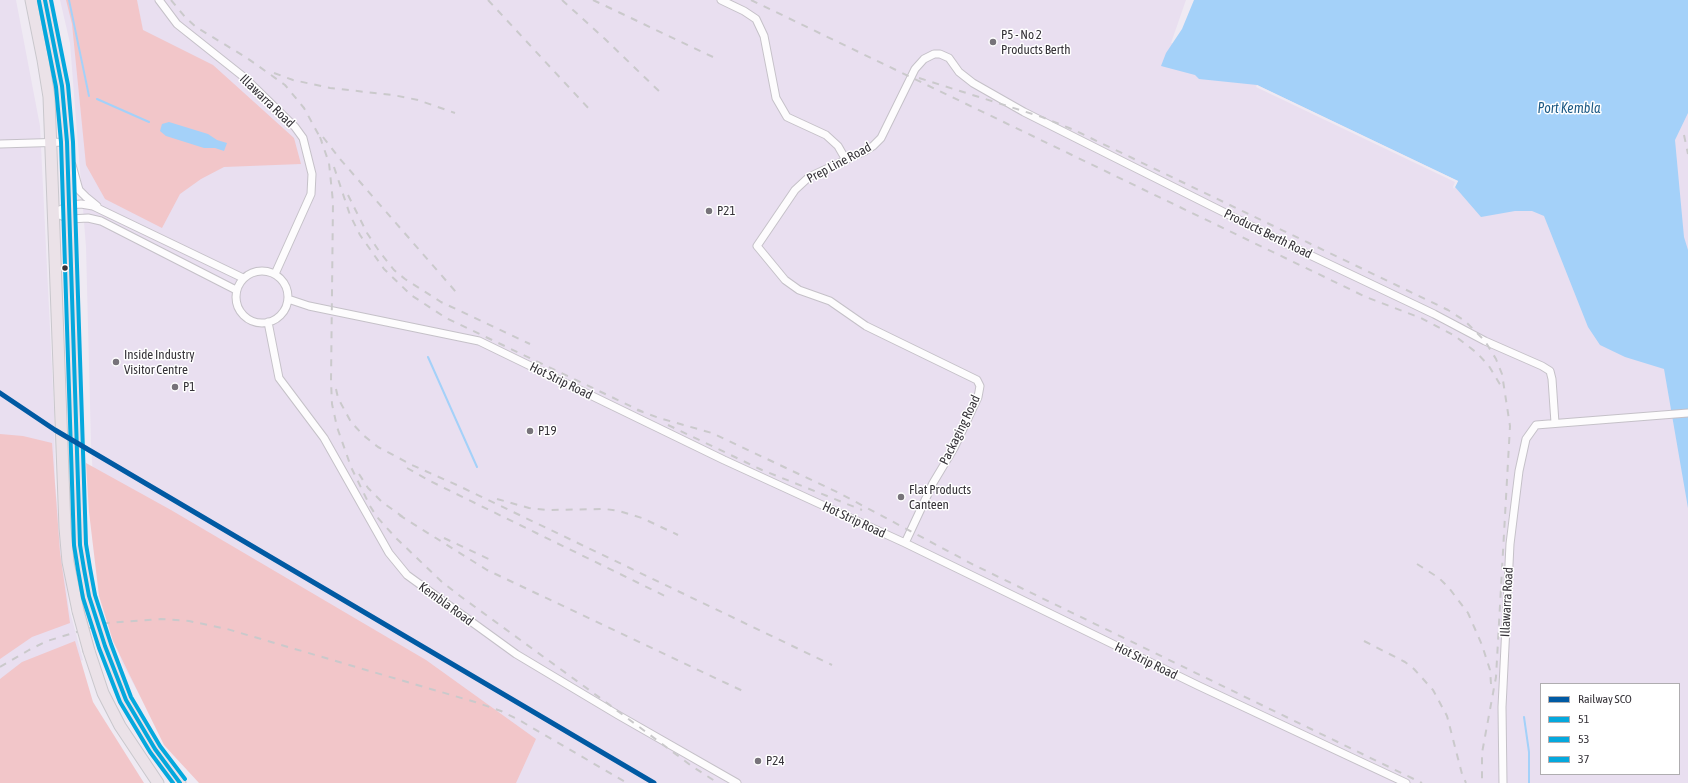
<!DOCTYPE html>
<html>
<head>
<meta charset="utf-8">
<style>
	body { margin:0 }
	#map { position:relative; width:1688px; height:783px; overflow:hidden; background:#efeaf3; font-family:"Asap Condensed",sans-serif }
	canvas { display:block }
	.legend { position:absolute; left:1540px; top:683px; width:140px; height:92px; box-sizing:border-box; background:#fff; border:1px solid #afadb0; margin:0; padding:5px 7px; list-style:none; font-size:12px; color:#363339 }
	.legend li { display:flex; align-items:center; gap:8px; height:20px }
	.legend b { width:20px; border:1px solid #afadb0 }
</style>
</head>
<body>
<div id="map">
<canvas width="1688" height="783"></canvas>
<ul class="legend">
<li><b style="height:5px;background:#005aa3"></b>Railway SCO</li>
<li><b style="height:5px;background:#05a8dd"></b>51</li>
<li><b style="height:5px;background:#05a8dd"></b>53</li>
<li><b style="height:5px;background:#05a8dd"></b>37</li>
</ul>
</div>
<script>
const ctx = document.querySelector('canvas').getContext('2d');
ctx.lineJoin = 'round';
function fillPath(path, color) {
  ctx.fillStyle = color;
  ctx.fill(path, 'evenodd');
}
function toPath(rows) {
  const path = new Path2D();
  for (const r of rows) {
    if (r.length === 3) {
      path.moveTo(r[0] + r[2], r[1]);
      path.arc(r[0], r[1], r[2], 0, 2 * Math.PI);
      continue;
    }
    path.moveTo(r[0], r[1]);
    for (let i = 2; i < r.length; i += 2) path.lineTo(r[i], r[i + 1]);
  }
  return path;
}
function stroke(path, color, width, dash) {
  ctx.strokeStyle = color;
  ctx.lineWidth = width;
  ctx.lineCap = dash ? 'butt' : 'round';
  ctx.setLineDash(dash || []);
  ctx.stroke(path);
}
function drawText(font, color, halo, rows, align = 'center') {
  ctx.font = font + ' "Asap Condensed",sans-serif';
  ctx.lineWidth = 3;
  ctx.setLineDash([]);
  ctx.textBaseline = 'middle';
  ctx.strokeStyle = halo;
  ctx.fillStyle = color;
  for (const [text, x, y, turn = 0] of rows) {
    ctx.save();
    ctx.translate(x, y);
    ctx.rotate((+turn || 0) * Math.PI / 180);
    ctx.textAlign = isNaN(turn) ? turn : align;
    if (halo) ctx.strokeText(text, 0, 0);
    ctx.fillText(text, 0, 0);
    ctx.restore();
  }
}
fillPath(toPath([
	[0,0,16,0,40,126,54,410,55,482,61,546,69,608,83,660,26,677,0,698],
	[60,0,1186,0,1171,43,1688,113,1688,783,200,783,172,754,122,663,99,585,91,443,86,247,70,43],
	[1541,684,1679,684,1679,774,1541,774]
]), '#e9dff0');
fillPath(toPath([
	[66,0,137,0,143,30,213,65,294,138,301,164,224,167,201,179,180,194,162,228,105,199,86,165,72,24],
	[0,434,23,436,52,443,60,552,70,623,32,637,0,659],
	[86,463,171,510,426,660,536,739,516,783,199,783,164,745,113,641,99,596,89,512],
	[75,641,93,702,144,783,0,783,0,679,22,662]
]), '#f2c6c9');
fillPath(toPath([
	[1194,0,1688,0,1688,113,1675,140,1684,237,1688,250,1688,508,1664,369,1625,357,1600,345,1588,327,1544,216,1532,211,1515,211,1481,217,1455,187,1458,181,1257,85,1199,79,1195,75,1161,66,1166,53,1182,29],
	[169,122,208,134,217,140,227,143,224,151,215,148,204,148,166,136,160,131,162,124]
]), '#a4d1f9');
fillPath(toPath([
	[1257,85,1458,181,1454,189,1453,187,1455,182,1256,87]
]), '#efeaf3');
stroke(toPath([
	[69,0,89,96],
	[97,99,149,122],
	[428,357,477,467],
	[1524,717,1529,752,1529,783]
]), '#a4d1f9', 2);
const minor = toPath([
	[159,0,177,24,245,78,295,127,303,138,312,174,311,194,275,274],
	[721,0,744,11,756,19,764,36,776,98,787,117,826,135,838,146,846,160],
	[0,144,67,142,68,145],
	[72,165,79,190,86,197,97,206],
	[54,213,70,205,81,204,93,206,243,278],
	[54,213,70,219,88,218,101,221,236,290],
	[262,297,26],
	[288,299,309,306,479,341,724,460,905,543,1199,686,1406,783],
	[268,322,279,378,324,438,389,553,407,575,516,654,618,715,737,783],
	[905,543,933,483,954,448,978,397,980,386,977,380,866,326,830,301,799,290,785,280,757,246,795,190,809,177,865,151,873,146,881,138,915,69,924,59,934,54,940,54,949,58,959,72,973,83,1024,112,1293,247,1434,314,1485,341,1542,366,1550,371,1552,379,1555,423],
	[1503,783,1502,707,1510,544,1519,471,1526,439,1536,425,1688,413]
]);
const primary = toPath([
	[31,0,43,60,49,97,65,528,68,562,78,611],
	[45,0,62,86,67,142,70,205,75,417,80,545,84,569,93,607],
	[105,646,126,700,138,722,155,749,180,783],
	[89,651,103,693,120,726,158,783]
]);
stroke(minor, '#c5c1c8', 9);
stroke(primary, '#c9c7cc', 13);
stroke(minor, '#fdfcfd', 7);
stroke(primary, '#ebe2e8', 11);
stroke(toPath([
	[171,0,185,17,196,27,247,58,285,85,304,108,322,141],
	[488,0,591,111],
	[562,0,605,39,663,95],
	[593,0,713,57],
	[751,0,1366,297,1421,318,1455,336,1477,353,1489,366,1501,386],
	[274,73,293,80,330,88,393,95,418,100,455,113],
	[919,78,1042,117,1074,130,1448,310,1465,321,1485,341,1496,359,1502,374,1510,426,1496,677,1482,753,1482,783],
	[1684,135,1688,154],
	[320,137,329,163,333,202,331,381,332,404,337,427,351,467,370,506,377,517,396,538,442,582,460,596,607,703,693,767,718,783],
	[323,137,340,159,456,292],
	[334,167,350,215,360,235,384,269,411,295,446,318,643,412],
	[348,195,367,233,379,251,394,270,405,279,441,302,530,344],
	[336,389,338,398,351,422,363,435,378,447,412,465,459,486,832,665],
	[637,410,659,418,712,433,839,493,974,565,1422,783],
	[668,425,762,470,862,510],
	[407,468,430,481,665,596],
	[359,474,368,488,382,502,403,517],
	[497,499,529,508,548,510,605,509,619,511,642,518,678,535],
	[399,515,487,570,747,693],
	[444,538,493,561],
	[1417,564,1439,578,1449,588,1468,613,1482,645,1490,670,1491,684],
	[1364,641,1405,662,1414,669,1433,690,1447,716,1462,774,1466,783],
	[0,667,29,650,47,641,107,623,161,619,189,621,227,629,475,702,501,711,519,720,627,783]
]), '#cac9cb', 2, [7, 7]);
const primaryBridge = toPath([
	[93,607,105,646],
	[78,611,89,651]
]);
stroke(primaryBridge, '#c9c7cc', 13, []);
stroke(primaryBridge, '#ebe2e8', 11);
stroke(toPath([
	[45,0,62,86,67,142,80,545,84,569,89,596,105,646,126,700,155,749,180,783]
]), '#05a8dd', 4);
stroke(toPath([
	[39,1,56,87,61,142,74,545,78,570,83,598,99,648,120,702,150,752,173,783]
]), '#05a8dd', 4);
stroke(toPath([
	[51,0,68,85,73,142,86,544,90,568,95,595,111,644,131,697,160,746,185,779]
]), '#05a8dd', 4);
stroke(toPath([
	[0,393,55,430,654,783]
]), '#005aa3', 5);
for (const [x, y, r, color] of [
	[993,42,4,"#77737a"],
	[709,211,4,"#77737a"],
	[65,268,3.5,"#363339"],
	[116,362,4,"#77737a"],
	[175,387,4,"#77737a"],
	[530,431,4,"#77737a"],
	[901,497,4,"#77737a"],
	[758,761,4,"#77737a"]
]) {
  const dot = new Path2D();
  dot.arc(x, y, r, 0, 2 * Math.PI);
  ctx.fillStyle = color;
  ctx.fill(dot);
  stroke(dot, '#fff', 1.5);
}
drawText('13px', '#363339', '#fff', [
	["P5 - No 2",1001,35],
	["Products Berth",1001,50],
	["P21",717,211],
	["Inside Industry",124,355],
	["Visitor Centre",124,370],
	["P1",183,387],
	["P19",538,431],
	["Flat Products",909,490],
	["Canteen",909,505],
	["P24",766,761]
], 'left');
drawText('13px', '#363339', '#fff', [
	["Illawarra Road",267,101,44],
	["Prep Line Road",839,163,-28],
	["Products Berth Road",1268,234,26],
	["Hot Strip Road",561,381,26],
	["Packaging Road",960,430,-64],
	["Hot Strip Road",854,520,25],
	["Illawarra Road",1507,602,-87],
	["Kembla Road",446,604,36],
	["Hot Strip Road",1146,661,26]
]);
drawText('italic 14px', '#1d5a85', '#fff', [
	["Port Kembla",1569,109]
]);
</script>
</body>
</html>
